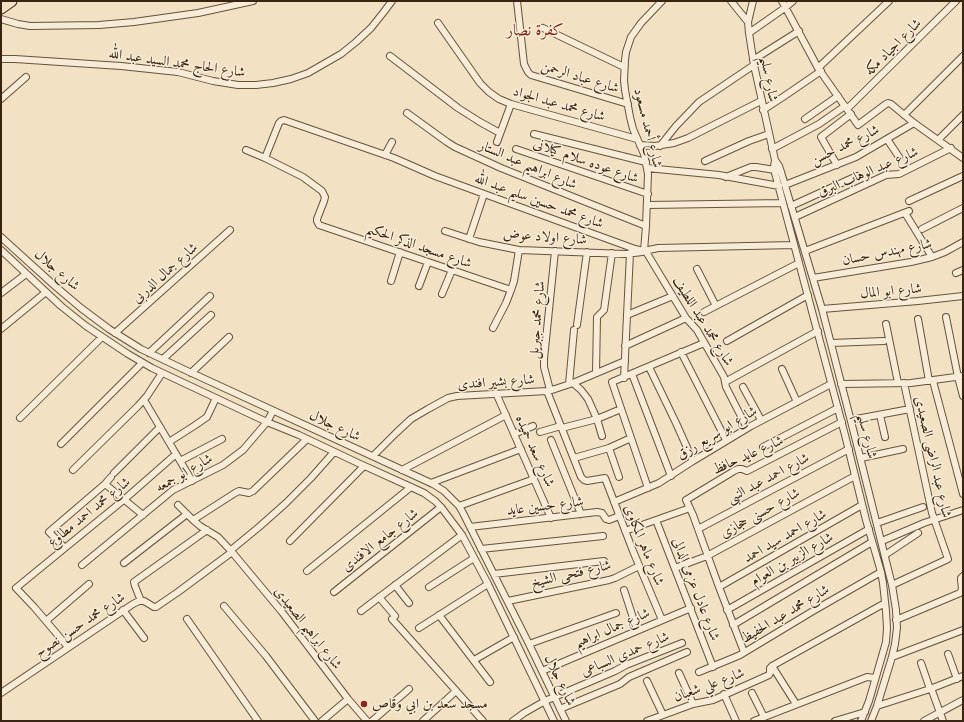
<!DOCTYPE html>
<html>
<head>
<meta charset="utf-8">
<style>
	body { margin:0 }
	#map { position:relative; width:964px; height:722px; overflow:hidden; background:#f2e1c3; font-family:"Libre Caslon Text",serif }
	canvas { display:block }
	.frame { position:absolute; inset:0; border:2px solid #382410; pointer-events:none }
</style>
</head>
<body>
<div id="map">
<canvas width="964" height="722"></canvas>
<div class="frame"></div>
</div>
<script>
const ctx = document.querySelector('canvas').getContext('2d');
ctx.lineJoin = 'round';
function toPath(rows) {
  const path = new Path2D();
  for (const r of rows) {
    path.moveTo(r[0], r[1]);
    for (let i = 2; i < r.length; i += 2) path.lineTo(r[i], r[i + 1]);
  }
  return path;
}
function stroke(path, color, width, dash) {
  ctx.strokeStyle = color;
  ctx.lineWidth = width;
  ctx.lineCap = dash ? 'butt' : 'round';
  ctx.setLineDash(dash || []);
  ctx.stroke(path);
}
function drawText(font, color, halo, rows, align = 'center') {
  ctx.font = font + ' "Libre Caslon Text",Amiri,serif';
  ctx.lineWidth = 3;
  ctx.setLineDash([]);
  ctx.textBaseline = 'middle';
  ctx.strokeStyle = halo;
  ctx.fillStyle = color;
  for (const [text, x, y, turn = 0] of rows) {
    ctx.save();
    ctx.translate(x, y);
    ctx.rotate((+turn || 0) * Math.PI / 180);
    ctx.textAlign = isNaN(turn) ? turn : align;
    if (halo) ctx.strokeText(text, 0, 0);
    ctx.fillText(text, 0, 0);
    ctx.restore();
  }
}
const minor = toPath([
	[517,1,524,64,528,72,531,75,628,104],
	[731,1,748,22],
	[753,1,748,22,749,33,754,65,775,160,774,167,775,173,845,435,866,520,881,572,883,583,886,611,887,628,886,642,869,701,861,721],
	[782,1,818,68,858,125,886,104,888,103,891,104,914,123,963,158],
	[1,19,18,24,30,26,99,25,134,22,198,13,253,1],
	[438,23,480,83,489,92,499,99,511,104,637,139],
	[543,28,624,67],
	[749,33,786,7,793,1],
	[390,56,458,108,480,122,500,133],
	[1,59,15,59,121,66,178,72,213,81,238,85,256,85,273,83,291,79,308,73,341,54,356,42,371,28,383,13,392,1],
	[753,60,799,31],
	[818,68,889,1],
	[1,99,26,77],
	[847,109,956,1],
	[763,110,783,97,821,71],
	[407,113,447,142,455,147,501,168,646,226],
	[904,115,963,56],
	[805,119,838,96],
	[534,134,646,162],
	[887,139,899,157],
	[938,140,963,115],
	[497,142,511,104],
	[640,145,655,146,674,143,688,138,761,101],
	[660,146,676,126,699,102,754,65],
	[516,149,648,194],
	[772,149,819,124,845,106],
	[246,150,265,158,303,177,322,191,325,197,324,201,317,219,317,221,319,225,511,290],
	[385,155,392,142],
	[265,158,279,123,281,121,284,120,394,158,435,176,635,249,644,251,658,248,794,245],
	[775,160,779,166,781,172,822,309,854,433,892,585,896,610,897,628,895,644,892,657,877,706,871,721],
	[705,161,749,141,769,134],
	[837,165,821,137,851,114],
	[647,168,719,175,779,186],
	[726,177,751,167,756,167,775,170],
	[785,185,856,157,914,123],
	[909,201,963,176],
	[648,205,783,203],
	[791,206,857,176],
	[905,213,932,257],
	[795,217,886,175,899,174,951,148],
	[922,229,963,208],
	[445,231,479,242,519,250,626,254,642,252,644,251,646,226,648,174,644,154,633,129,630,117,625,90,624,80,625,60,626,52,631,37,641,23,662,1],
	[1,237,55,286,81,308,109,329,141,349,183,369,433,484,444,491,459,506,462,511,529,644,566,721],
	[469,239,484,194],
	[1,250,61,306,86,326,128,354,152,368,267,422,299,435,358,463,411,487,424,493,435,501,441,507,462,535,488,584,554,721],
	[645,250,686,318,697,330,724,377,726,387,747,428],
	[805,251,909,211],
	[697,269,716,306],
	[956,273,963,270],
	[813,278,911,262,932,257,945,252,963,242],
	[391,281,400,252],
	[419,286,428,262],
	[1,293,26,274],
	[442,294,452,270],
	[822,309,918,301,963,296],
	[704,312,799,263],
	[627,315,673,296],
	[946,317,958,377,963,396],
	[918,319,929,381],
	[886,324,898,383],
	[577,325,587,252],
	[493,328,506,303,511,290,514,281,519,250],
	[1,329,46,292],
	[115,333,230,230],
	[727,341,808,295],
	[831,343,884,341],
	[625,346,686,318],
	[681,352,726,440],
	[149,353,210,296],
	[163,359,211,315],
	[649,367,676,423,693,461],
	[782,369,797,402],
	[191,373,229,337],
	[596,373,597,317,604,310,612,253],
	[632,374,671,476],
	[624,378,630,253],
	[933,381,963,494],
	[725,382,818,331],
	[573,383,581,390,588,399,597,419,602,436],
	[569,384,574,330],
	[841,384,911,383,963,376],
	[743,387,761,420],
	[550,390,544,367,544,359,555,251],
	[547,391,581,477,584,480,587,481,605,478,633,551,662,620],
	[496,393,551,518],
	[144,400,192,481],
	[880,415,885,437],
	[20,418,102,337],
	[851,420,910,409],
	[562,428,597,419,621,409],
	[540,432,561,426],
	[514,434,533,426],
	[551,440,581,514],
	[169,442,194,426,207,417,216,398],
	[61,444,142,363],
	[763,447,838,408],
	[609,448,619,477],
	[373,456,396,433,411,419,428,409,448,398,457,396,547,391,555,389,573,383,625,361],
	[574,458,609,448,631,438],
	[861,458,903,449],
	[180,461,222,439],
	[73,470,138,406,147,396,162,373],
	[402,470,506,415],
	[114,473,160,427],
	[431,483,521,449],
	[105,484,143,515],
	[648,488,612,382,704,343],
	[614,502,659,483,693,461,751,426,831,384],
	[178,505,193,520,200,526,208,531,218,537,232,552,282,612,348,699,367,721],
	[459,506,534,479],
	[193,520,235,493,239,491,249,493,253,491,307,439],
	[656,520,713,667],
	[877,523,923,507],
	[470,527,597,512,602,513,606,519,609,520,619,516],
	[698,529,849,449],
	[625,531,690,508],
	[290,541,364,466],
	[882,541,924,523,963,510],
	[64,547,49,532,105,484,111,477],
	[481,549,603,536],
	[231,550,259,527,286,503,311,478,334,452],
	[885,555,918,533],
	[124,563,187,514],
	[82,565,173,490,223,465,243,450,267,422,273,411],
	[675,568,707,556,855,476],
	[307,571,411,487],
	[494,574,604,561],
	[395,585,409,603],
	[892,585,948,559,932,513,904,383],
	[429,587,474,558],
	[719,587,862,505],
	[624,590,637,630],
	[334,592,441,507],
	[379,597,395,616],
	[141,601,135,586,134,582,207,530],
	[508,601,609,580,615,578,639,566],
	[224,606,266,656,315,721],
	[123,610,144,638],
	[727,610,869,529],
	[361,611,462,535],
	[439,615,490,682],
	[187,619,258,721],
	[392,619,483,721],
	[896,620,960,593,962,589,961,580,961,578,963,576],
	[46,621,89,584],
	[733,625,872,542],
	[419,628,488,584],
	[529,644,616,613],
	[68,647,34,607,16,588,126,498,176,454],
	[744,652,719,587,693,515,686,500,734,471,738,469,742,469,747,471,842,422],
	[948,654,957,679],
	[892,657,963,630],
	[474,660,514,637],
	[921,663,930,689],
	[772,666,885,603],
	[772,666,796,704],
	[542,671,691,608],
	[699,672,733,658,740,655,813,611,881,572],
	[679,673,693,704],
	[647,681,663,715],
	[931,688,943,721],
	[1,693,133,604,139,601,144,601,154,607,156,607,178,592,232,552],
	[752,693,764,717],
	[724,694,736,721],
	[877,706,930,689,963,676],
	[560,709,620,684,629,677,687,652],
	[322,721,348,699],
	[372,721,409,689],
	[423,721,456,691],
	[513,721,524,713,545,701,615,671,626,665,682,643],
	[647,721,693,704,713,700,769,675,770,673,770,668,772,666],
	[754,721,862,679,867,677,875,678],
	[835,721,865,712],
	[924,721,963,700]
]);
const motorway = toPath([
	[1,8,11,1]
]);
stroke(minor, '#66533d', 8);
stroke(motorway, '#382410', 13);
stroke(minor, '#f7ecd8', 6);
stroke(motorway, '#f2e1c3', 11);
for (const [x, y, r, color] of [
	[364,704,4,"#8f2418"]
]) {
  const dot = new Path2D();
  dot.arc(x, y, r, 0, 2 * Math.PI);
  ctx.fillStyle = color;
  ctx.fill(dot);
  stroke(dot, '#f7ecd8', 1.5);
}
drawText('14px', '#382410', '#f7ecd8', [
	["شارع اجياد مكه",893,47,-45],
	["شارع الحاج محمد السيد عبد الله",177,63,8],
	["شارع عباد الرحمن",580,77,17],
	["شارع سليم",769,79,79],
	["شارع محمد عبد الجواد",559,104,16],
	["شارع أحمد مسعود",648,128,76],
	["شارع محمد حسن",845,145,-26],
	["شارع عوده سلام كيلانى",586,161,19],
	["شارع ابراهيم عبد الستار",528,165,23],
	["شارع عبد الوهاب البرق",868,172,-23],
	["شارع محمد حسين سليم عبد الله",539,201,20],
	["شارع اولاد عوض",545,237,4],
	["شارع مسجد الذكر الحكيم",419,246,19],
	["شارع مهندس حسان",887,252,-11],
	["شارع جلال",57,270,41],
	["شارع جمال الدربى",165,273,-42],
	["شارع ابو المال",891,291,-5],
	["شارع محمد جبريل",537,320,-85],
	["شارع محمد عبد اللطيف",703,321,58],
	["شارع بشير افندى",496,382,-4],
	["شارع جلال",335,426,25],
	["شارع ابو سريع رزق",717,433,-31],
	["شارع سليم",867,436,76],
	["شارع سعد حميده",535,451,66],
	["شارع عايد حافظ",748,455,-24],
	["شارع عبد الراضى الصعيدى",933,457,77],
	["شارع ابو جمعه",184,473,-30],
	["شارع احمد عبد النبى",768,478,-28],
	["شارع حسين عايد",545,506,-7],
	["شارع محمد احمد مطاوع",89,512,-39],
	["شارع حسنى حجازى",760,513,-29],
	["شارع احمد سيد احمد",785,536,-30],
	["شارع جامع الافندى",380,540,-38],
	["شارع ماهر المكاوى",644,545,68],
	["شارع الزبير بن العوام",792,559,-30],
	["شارع فتحى الشيخ",571,574,-13],
	["شارع عادل عزمى الدالى",696,589,69],
	["شارع محمد عبد الحفيظ",785,614,-31],
	["شارع محمد حسن نصوح",80,625,-34],
	["شارع ابراهيم الصعيدى",308,628,52],
	["شارع جمال ابراهيم",612,628,-23],
	["شارع حمدى السباعى",625,654,-23],
	["شارع جلال",560,680,64],
	["شارع علي شعبان",709,685,-20]
]);
drawText('14px', '#382410', '#f7ecd8', [
	["مسجد سعد بن ابي وقاص",372,704]
], 'left');
drawText('16px', '#7a1f14', '#f7ecd8', [
	["كفرة نصار",535,30]
]);
</script>
</body>
</html>
